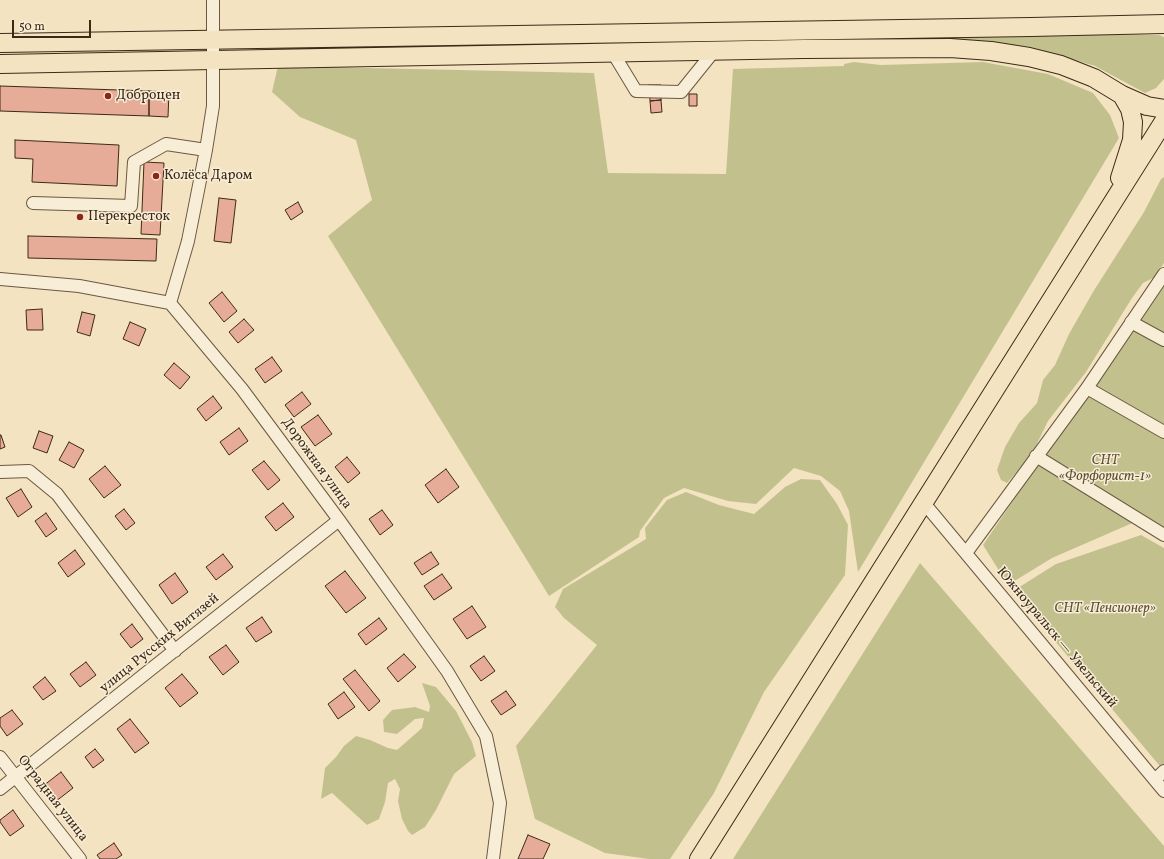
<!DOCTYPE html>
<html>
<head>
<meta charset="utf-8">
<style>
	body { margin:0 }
	#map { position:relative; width:1164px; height:859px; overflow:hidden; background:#f4e3c1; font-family:Vollkorn,serif }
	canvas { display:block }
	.scale { position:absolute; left:12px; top:20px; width:79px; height:18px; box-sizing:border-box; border:2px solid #3c2a17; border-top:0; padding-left:5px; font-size:12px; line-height:14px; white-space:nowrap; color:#3c2a17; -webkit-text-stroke:3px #f8edd7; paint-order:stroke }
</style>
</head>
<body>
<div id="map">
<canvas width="1164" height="859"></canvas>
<div class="scale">50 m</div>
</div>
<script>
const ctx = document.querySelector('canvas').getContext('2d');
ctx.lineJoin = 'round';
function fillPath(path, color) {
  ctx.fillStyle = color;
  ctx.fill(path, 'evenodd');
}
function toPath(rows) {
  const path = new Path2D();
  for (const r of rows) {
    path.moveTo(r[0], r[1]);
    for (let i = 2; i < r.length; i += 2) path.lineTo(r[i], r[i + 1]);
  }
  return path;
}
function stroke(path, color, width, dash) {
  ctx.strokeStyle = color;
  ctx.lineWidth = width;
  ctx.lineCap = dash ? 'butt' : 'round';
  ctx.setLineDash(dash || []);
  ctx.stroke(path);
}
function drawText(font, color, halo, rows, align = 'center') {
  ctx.font = font + ' Vollkorn,serif';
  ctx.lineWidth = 3;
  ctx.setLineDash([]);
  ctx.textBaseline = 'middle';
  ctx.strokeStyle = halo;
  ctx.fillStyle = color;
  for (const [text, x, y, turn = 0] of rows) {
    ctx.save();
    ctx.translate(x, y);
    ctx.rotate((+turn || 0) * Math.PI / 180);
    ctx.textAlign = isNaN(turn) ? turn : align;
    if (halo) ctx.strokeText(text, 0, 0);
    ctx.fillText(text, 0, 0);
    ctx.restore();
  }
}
fillPath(toPath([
	[1108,34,1159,35,1164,37,1164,79,1156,88,1145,93,1095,66,1030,47,959,39,866,40,958,36],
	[854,62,881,65,983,62,1048,74,1093,93,1110,115,1119,138,858,572,849,511,840,491,821,476,794,468,756,504,728,501,684,488,664,498,640,531,639,537,549,596,328,236,372,200,356,140,300,117,272,92,278,66,594,73,608,173,726,174,733,69,844,66,844,64],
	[1164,177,1164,263,1155,277,1143,283,1132,298,1086,372,1048,421,1032,454,1007,483,1001,480,997,470,1005,447,1019,423,1037,403,1043,380,1055,365,1069,334,1093,292,1144,212,1161,179],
	[1164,279,1164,529,1144,518,1052,558,1008,585,983,545],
	[801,479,820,480,837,504,848,525,845,575,764,692,714,793,670,859,649,859,605,853,535,819,516,746,597,645,564,618,555,607,563,589,646,539,645,528,667,500,686,492,719,505,754,514,785,487],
	[1141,535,1164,548,1164,771,1013,591,1056,564],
	[920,563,1164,846,1164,859,733,859],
	[422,683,436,687,456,711,472,742,476,756,454,774,436,810,425,827,412,835,408,831,402,819,398,801,400,789,395,779,388,783,385,802,379,819,367,825,332,793,321,799,325,768,336,757,344,746,356,736,370,740,388,748,397,750,422,728,424,718,415,719,397,734,384,732,383,720,392,710,415,707,429,712,430,706]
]), '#c2c18e');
const building = toPath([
	[649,85,661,85,661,100,650,101,649,85],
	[0,86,149,91,149,116,0,111,0,86],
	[149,91,169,92,168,117,149,116,149,91],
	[689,94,697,94,697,106,689,106,689,94],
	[661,100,662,112,651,113,650,101,661,100],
	[15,140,119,145,117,186,32,182,33,159,15,158,15,140],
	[144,162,164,163,160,235,141,234,144,162],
	[219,198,236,200,231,243,214,241,219,198],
	[298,202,303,212,291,220,285,210,298,202],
	[28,236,157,239,156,261,28,258,28,236],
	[222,292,237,311,224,322,209,303,222,292],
	[42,309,43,330,27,330,26,310,42,309],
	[82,312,95,315,90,336,77,332,82,312],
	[244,319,254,330,238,343,229,332,244,319],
	[130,322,146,329,139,346,123,339,130,322],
	[272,357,282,371,265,383,255,369,272,357],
	[174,363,190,377,180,389,164,375,174,363],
	[302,392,311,404,294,417,285,405,302,392],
	[213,396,222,408,206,421,197,409,213,396],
	[318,415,332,434,315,446,301,427,318,415],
	[239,428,248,441,229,455,220,442,239,428],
	[39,431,53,436,47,453,33,448,39,431],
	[0,435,1,435,5,447,0,449,0,435],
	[69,442,84,450,74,468,59,460,69,442],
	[347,457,360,473,348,483,335,467,347,457],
	[264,461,280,480,268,490,252,470,264,461],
	[105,466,121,485,104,498,89,479,105,466],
	[446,469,459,487,438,503,425,485,446,469],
	[21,489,32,507,18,517,6,498,21,489],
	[283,503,294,517,276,531,265,517,283,503],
	[124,509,135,523,126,530,115,516,124,509],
	[382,510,393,525,380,535,369,519,382,510],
	[46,513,57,529,46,537,35,521,46,513],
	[75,550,85,564,68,577,58,563,75,550],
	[431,552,439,564,422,575,414,563,431,552],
	[223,554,233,567,216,580,206,567,223,554],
	[345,571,366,598,346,613,325,586,345,571],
	[175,573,188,592,172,604,159,585,175,573],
	[442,574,452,588,434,600,424,586,442,574],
	[472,606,486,627,467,639,453,619,472,606],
	[262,617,272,632,256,642,246,628,262,617],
	[379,618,387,629,366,645,358,634,379,618],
	[132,624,143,639,131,648,120,634,132,624],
	[226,645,239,662,223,675,209,657,226,645],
	[404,654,416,667,398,682,387,668,404,654],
	[484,656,495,671,481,681,470,666,484,656],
	[86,662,96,675,80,687,70,674,86,662],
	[355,670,380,701,369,711,343,679,355,670],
	[182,674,198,693,180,707,165,688,182,674],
	[45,677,56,691,43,700,33,687,45,677],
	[506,691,516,705,501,715,491,701,506,691],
	[344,692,355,707,338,719,328,704,344,692],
	[12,710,23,724,7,736,0,726,0,718,12,710],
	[130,719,149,743,135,753,117,729,130,719],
	[95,749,104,760,93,768,85,757,95,749],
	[61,772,73,788,55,802,43,786,61,772],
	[13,810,24,826,10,836,0,822,0,820,13,810],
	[528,835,550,844,543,859,518,859,528,835],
	[114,843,122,855,116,859,100,859,97,855,114,843]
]);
fillPath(building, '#e6ac98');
stroke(building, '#3c2a17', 1);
const minor = toPath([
	[613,53,636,91,681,92,714,51],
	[33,203,131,206,134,162,166,144,206,150],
	[0,279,79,286,170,303,242,389,339,520,447,671,486,736,500,803,493,859],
	[170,303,188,241,206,150,213,106,213,0],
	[1131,322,1164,340],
	[1087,388,1164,432],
	[1036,456,1164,535],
	[0,472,29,471,57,494,175,651],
	[924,503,1164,791],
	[966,553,1087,388,1164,274],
	[0,757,80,859],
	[1155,780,1164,771],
	[0,789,339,520]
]);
const highway = toPath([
	[0,43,1031,27,1164,24],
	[0,64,804,49,950,48,991,51,1029,57,1061,65,1094,78,1122,95,1147,106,1164,109],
	[1120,178,1132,140,1133,122,1130,109,1122,95],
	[699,859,1164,121]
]);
stroke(minor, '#6a5842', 14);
stroke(highway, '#3c2a17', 20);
stroke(minor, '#f8edd7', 12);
stroke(highway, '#f4e3c1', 18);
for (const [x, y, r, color] of [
	[108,96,4,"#8f2418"],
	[156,176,4,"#8f2418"],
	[80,217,4,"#8f2418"]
]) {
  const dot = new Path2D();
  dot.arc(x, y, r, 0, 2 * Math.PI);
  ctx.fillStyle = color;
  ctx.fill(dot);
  stroke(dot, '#f8edd7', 1.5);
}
drawText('14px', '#3c2a17', '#f8edd7', [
	["Доброцен",116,96],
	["Колёса Даром",164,176],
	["Перекресток",88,217]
], 'left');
drawText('italic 14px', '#5e5035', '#f8edd7', [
	["СНТ",1105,461],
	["«Форфорист-1»",1105,477],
	["СНТ «Пенсионер»",1105,609]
]);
drawText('14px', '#3c2a17', '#f8edd7', [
	["Дорожная улица",316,464,54],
	["Южноуральск — Увельский",1056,638,50],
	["улица Русских Витязей",160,644,-39],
	["Отрадная улица",52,799,52]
]);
</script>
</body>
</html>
